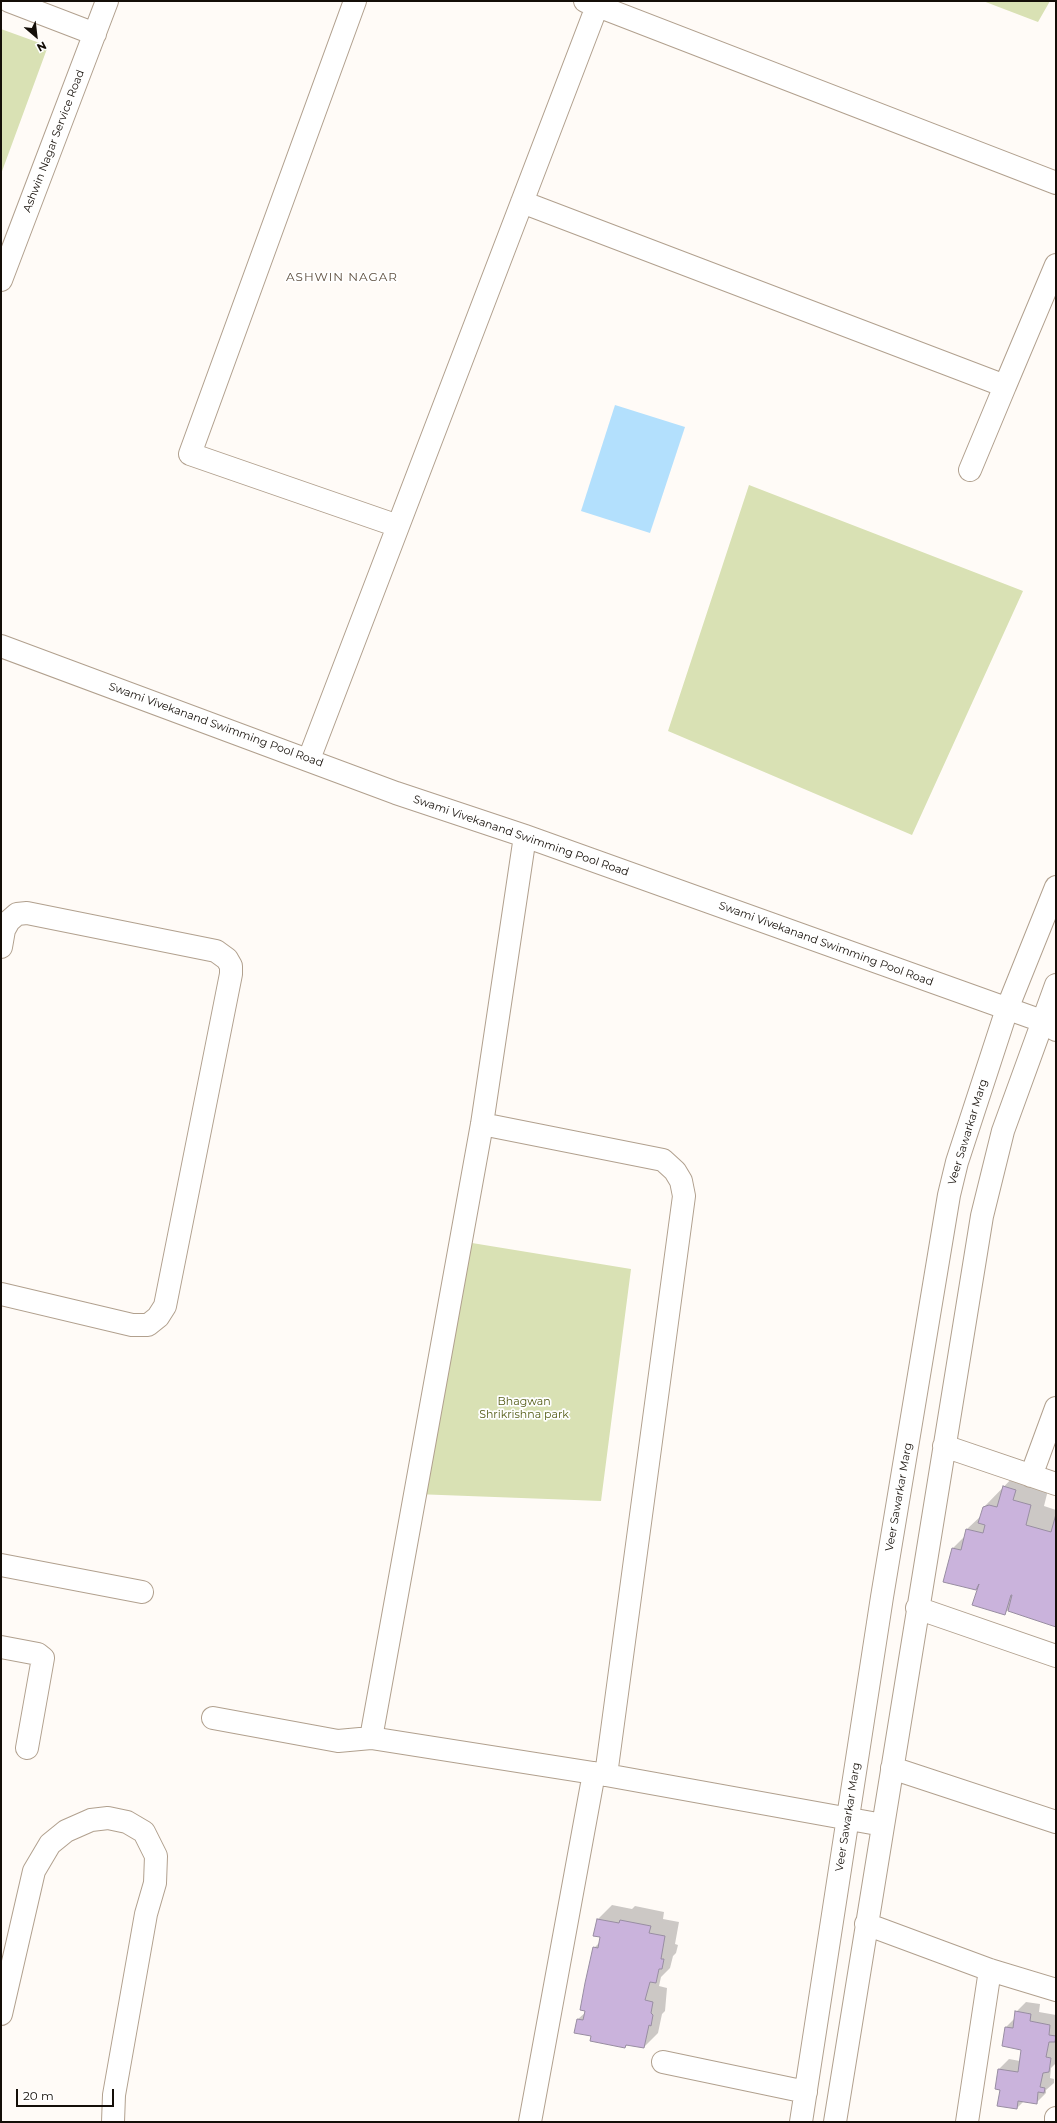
<!DOCTYPE html>
<html>
<head>
<meta charset="utf-8">
<style>
	body { margin:0 }
	#map { position:relative; width:1057px; height:2123px; overflow:hidden; background:#fffbf7; font-family:Montserrat,sans-serif }
	canvas { display:block }
	.frame { position:absolute; inset:0; border:2px solid #140e08; pointer-events:none }
	.north { position:absolute; left:16px; top:16px; width:40px; height:40px; -webkit-text-stroke:3px #fff; paint-order:stroke; rotate:152deg; font-size:11px; font-weight:700; line-height:16px; text-align:center; color:#140e08 }
	.north::after { content:''; display:block; margin:auto; width:14px; height:18px; background:#140e08; clip-path:polygon(50% 0,100% 100%,50% 72%,0 100%) }
	.scale { position:absolute; left:16px; top:2089px; width:98px; height:18px; box-sizing:border-box; border:2px solid #140e08; border-top:0; padding-left:5px; font-size:12px; line-height:14px; white-space:nowrap; color:#140e08; -webkit-text-stroke:3px #fff; paint-order:stroke }
</style>
</head>
<body>
<div id="map">
<canvas width="1057" height="2123"></canvas>
<div class="frame"></div>
<div class="north">N</div>
<div class="scale">20 m</div>
</div>
<script>
const ctx = document.querySelector('canvas').getContext('2d');
ctx.lineJoin = 'round';
function fillPath(path, color) {
  ctx.fillStyle = color;
  ctx.fill(path, 'evenodd');
}
function toPath(rows) {
  const path = new Path2D();
  for (const r of rows) {
    path.moveTo(r[0], r[1]);
    for (let i = 2; i < r.length; i += 2) path.lineTo(r[i], r[i + 1]);
  }
  return path;
}
function stroke(path, color, width, dash) {
  ctx.strokeStyle = color;
  ctx.lineWidth = width;
  ctx.lineCap = dash ? 'butt' : 'round';
  ctx.setLineDash(dash || []);
  ctx.stroke(path);
}
function drawText(font, color, halo, rows, align = 'center') {
  ctx.font = font + ' Montserrat,sans-serif';
  ctx.lineWidth = 3.5;
  ctx.setLineDash([]);
  ctx.textBaseline = 'middle';
  ctx.strokeStyle = halo;
  ctx.fillStyle = color;
  for (const [text, x, y, turn = 0] of rows) {
    ctx.save();
    ctx.translate(x, y);
    ctx.rotate((+turn || 0) * Math.PI / 180);
    ctx.textAlign = isNaN(turn) ? turn : align;
    if (halo) ctx.strokeText(text, 0, 0);
    ctx.fillText(text, 0, 0);
    ctx.restore();
  }
}
fillPath(toPath([
	[983,1,1050,1,1038,22],
	[1,29,48,46,1,174],
	[749,485,1023,591,912,835,668,731],
	[472,1243,631,1269,601,1501,415,1494]
]), '#d9e1b4');
fillPath(toPath([
	[615,405,685,427,650,533,581,511]
]), '#b3e0fd');
fillPath(toPath([
	[1022,1468,1049,1486,1044,1506,1056,1510,1056,1626,1008,1610,1005,1613,979,1585,976,1589,953,1548,965,1536,967,1529,982,1515,984,1507],
	[612,1905,632,1909,635,1906,664,1912,663,1919,679,1922,675,1944,678,1945,676,1953,673,1956,670,1968,661,1977,659,1986,667,1988,665,2011,662,2014,658,2033,644,2047,628,2044,625,2047,592,2035,578,2019,586,2012,594,1948,601,1941,598,1919],
	[1026,2002,1040,2004,1039,2012,1056,2015,1056,2063,1051,2068,1050,2078,1054,2079,1054,2083,1046,2090,1046,2093,1036,2103,1024,2101,1017,2108,1001,2090,996,2089,999,2069,1009,2059,1020,2061,1023,2049,1006,2027,1015,2018,1016,2012]
]), '#0003');
const building = toPath([
	[1003,1486,1016,1490,1013,1500,1031,1505,1026,1525,1051,1532,1056,1514,1056,1627,1008,1611,1012,1595,1011,1595,1005,1615,972,1605,979,1584,976,1590,943,1582,952,1548,961,1550,966,1529,983,1533,985,1525,978,1523,983,1507,989,1505,997,1507,1003,1486],
	[597,1919,619,1923,620,1920,651,1926,649,1933,665,1936,661,1959,664,1959,662,1969,659,1969,656,1983,650,1982,645,2000,653,2002,651,2013,653,2015,651,2026,649,2025,644,2048,626,2045,625,2048,590,2041,591,2036,574,2033,577,2019,583,2020,585,2011,580,2010,585,1983,593,1947,598,1948,600,1937,593,1936,597,1919],
	[1015,2011,1031,2014,1030,2021,1050,2025,1049,2035,1056,2036,1055,2042,1049,2042,1046,2057,1051,2058,1049,2072,1043,2073,1040,2087,1045,2088,1044,2093,1038,2092,1037,2104,1018,2101,1017,2109,997,2106,1000,2090,995,2089,998,2069,1018,2072,1021,2050,1002,2046,1005,2027,1013,2028,1015,2011]
]);
fillPath(building, '#cab3dc');
stroke(building, '#988da1', 1);
const minor = toPath([
	[9,1,95,34],
	[355,1,190,454,398,526],
	[585,1,1056,183],
	[522,202,1005,386,1056,265],
	[1,280,107,1],
	[970,470,1005,386],
	[1,646,396,793,525,836,1042,1021,1056,1030],
	[309,759,599,1],
	[1,947,4,930,9,921,17,914,27,913,216,951,227,959,231,966,231,974,165,1306,158,1317,148,1325,132,1325,1,1294],
	[482,1124,663,1160,675,1171,681,1181,684,1196,606,1775],
	[944,1446,1056,1484],
	[1031,1476,1056,1408],
	[1,1565,142,1592],
	[917,1608,1056,1656],
	[1,1647,38,1654,43,1658,27,1748],
	[213,1718,338,1741,371,1738,606,1775,883,1825],
	[371,1738,482,1124,525,836],
	[892,1768,1056,1822],
	[866,1924,990,1970,1056,1990],
	[1,2014,34,1871,50,1844,66,1831,91,1820,108,1818,127,1822,144,1832,156,1856,155,1883,146,1914,114,2095,113,2122],
	[663,2062,806,2092],
	[530,2122,594,1773],
	[801,2122,882,1597,949,1195,957,1162,1007,1009,1056,887],
	[835,2122,982,1216,1003,1131,1056,985],
	[967,2122,990,1970],
	[1056,2122,1056,2118]
]);
stroke(minor, '#b1a08e', 24);
stroke(minor, '#fff', 22);
drawText('11px', '#140e08', '#fff', [
	["Ashwin Nagar Service Road",54,141,-69],
	["Swami Vivekanand Swimming Pool Road",216,725,20],
	["Swami Vivekanand Swimming Pool Road",521,836,19],
	["Swami Vivekanand Swimming Pool Road",826,944,20],
	["Veer Sawarkar Marg",968,1132,-73],
	["Veer Sawarkar Marg",899,1497,-80],
	["Veer Sawarkar Marg",848,1817,-81]
]);
drawText('11px', '#545c16', '#fff', [
	["Bhagwan",524,1402],
	["Shrikrishna park",524,1415]
]);
ctx.letterSpacing = '1px';
drawText('12px', '#5d4e3e', '#fff', [
	["ASHWIN NAGAR",342,277]
]);
ctx.letterSpacing = '0px';
</script>
</body>
</html>
